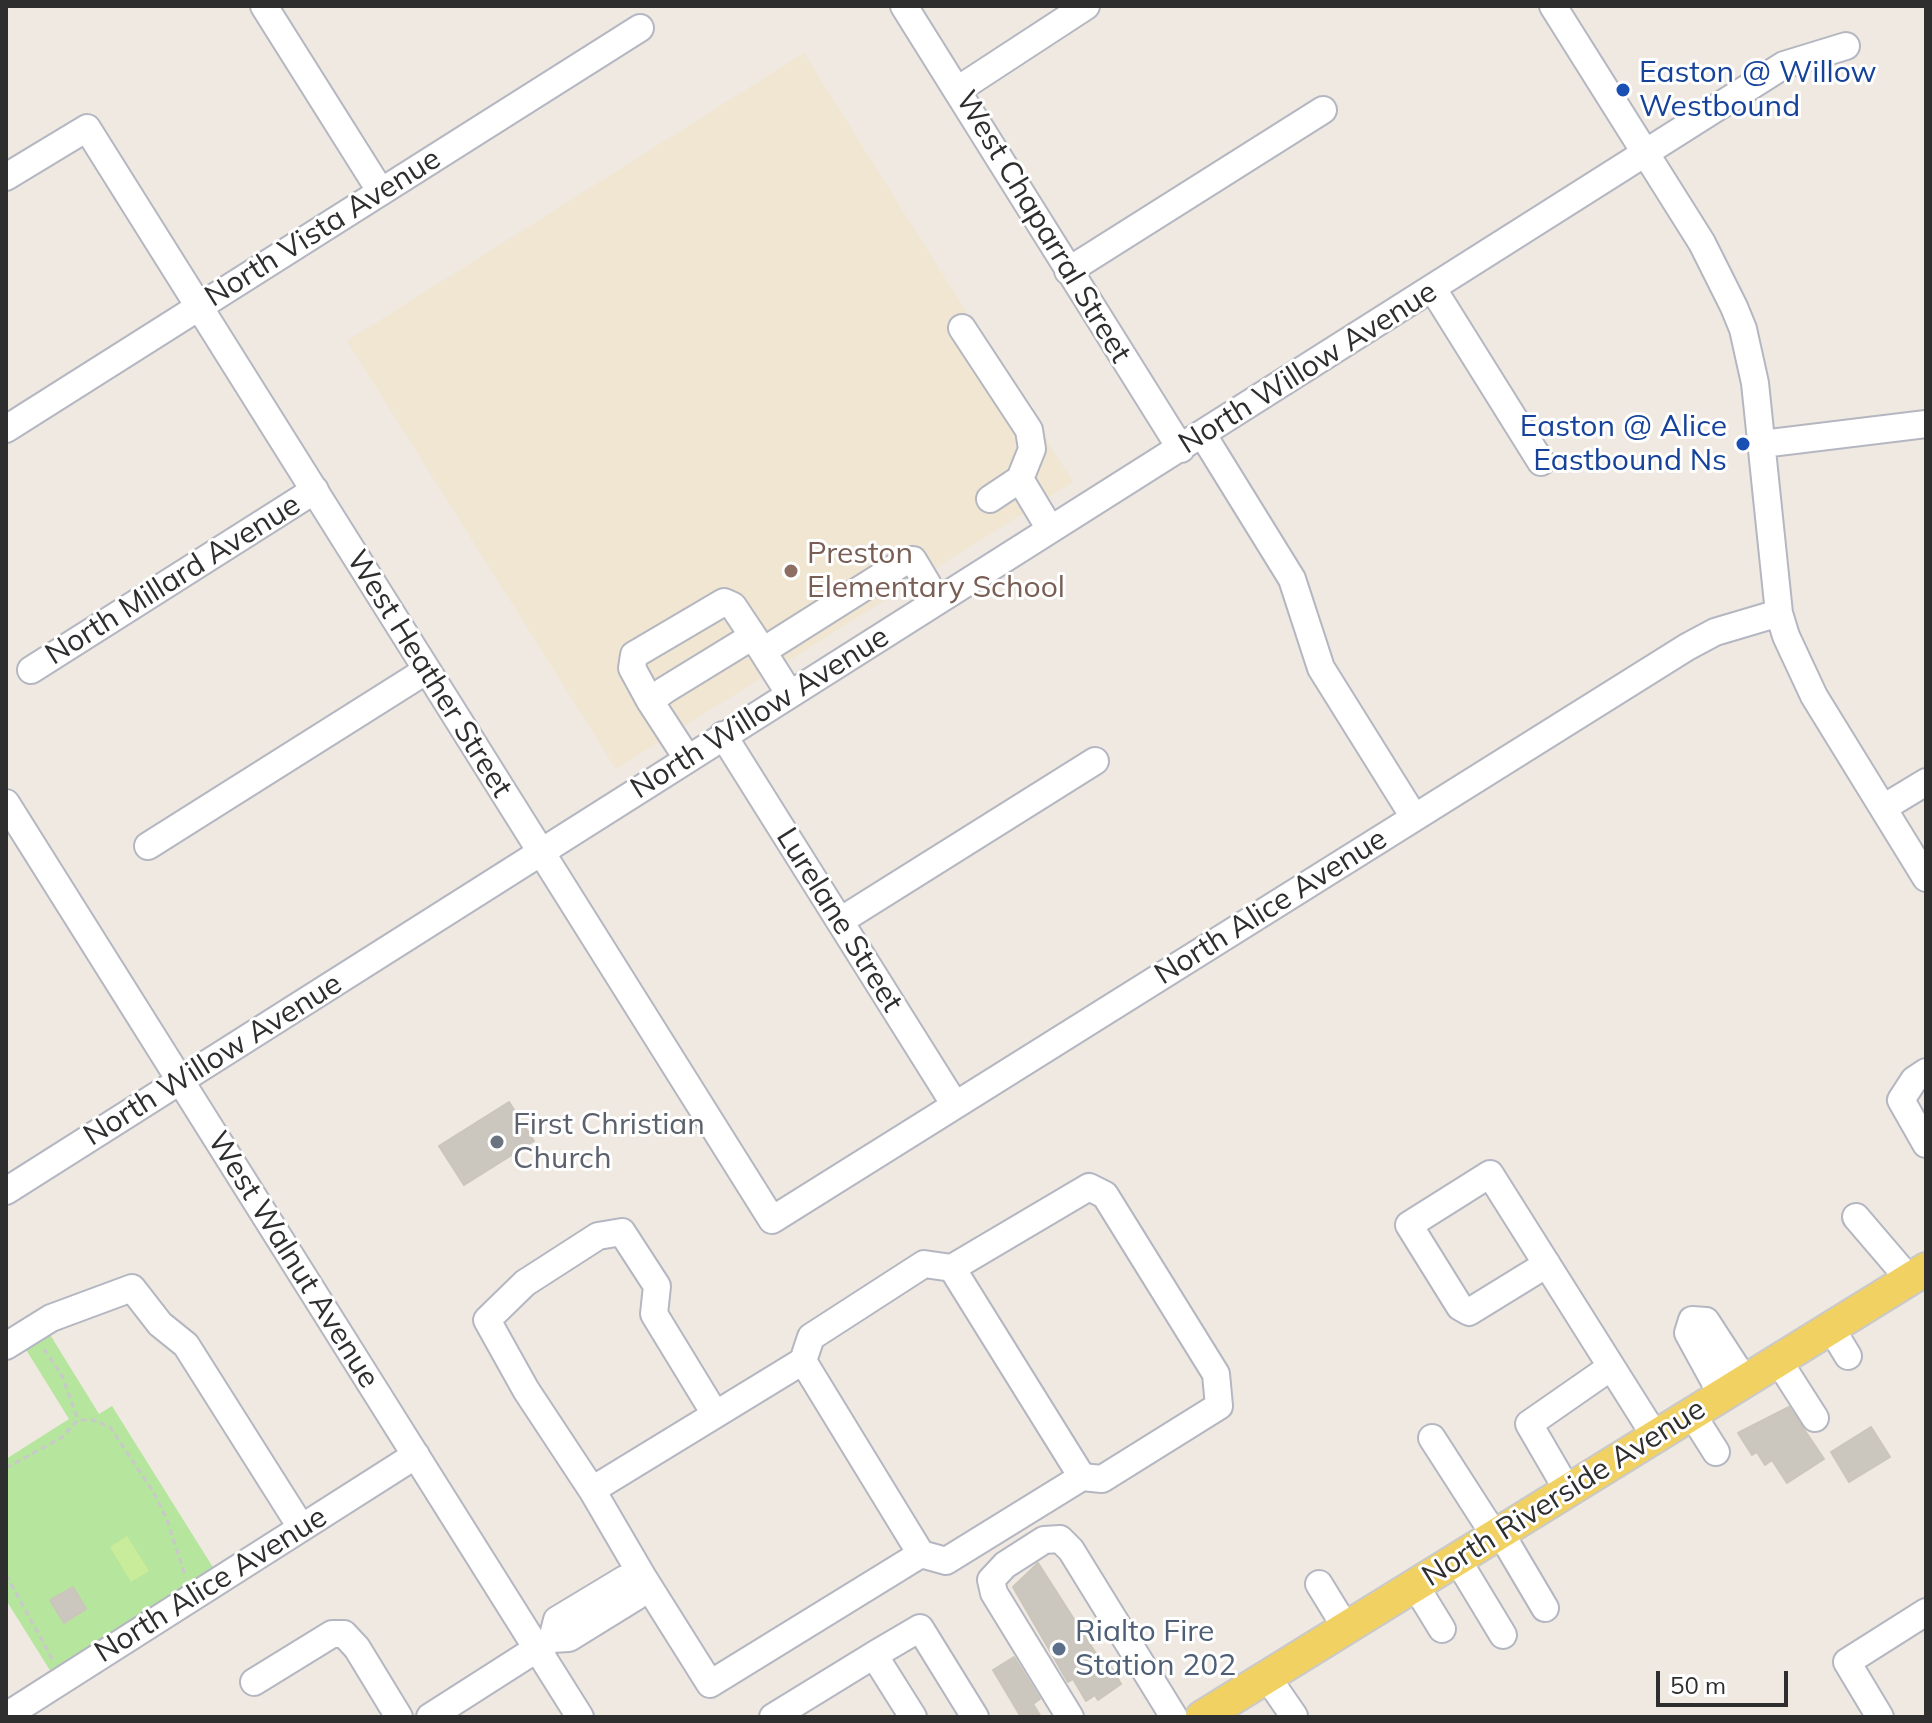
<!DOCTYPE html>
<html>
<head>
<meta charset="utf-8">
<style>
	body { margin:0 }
	#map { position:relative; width:1932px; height:1723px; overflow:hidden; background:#efe9e1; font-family:Mulish,sans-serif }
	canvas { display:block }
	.frame { position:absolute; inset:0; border:8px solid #2e2e2e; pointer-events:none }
	.scale { position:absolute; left:1656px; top:1671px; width:132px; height:36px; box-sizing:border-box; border:4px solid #2e2e2e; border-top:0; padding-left:10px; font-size:24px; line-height:28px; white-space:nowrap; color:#2e2e2e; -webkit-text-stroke:6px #fff; paint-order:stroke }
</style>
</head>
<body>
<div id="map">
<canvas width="1932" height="1723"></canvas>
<div class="frame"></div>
<div class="scale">50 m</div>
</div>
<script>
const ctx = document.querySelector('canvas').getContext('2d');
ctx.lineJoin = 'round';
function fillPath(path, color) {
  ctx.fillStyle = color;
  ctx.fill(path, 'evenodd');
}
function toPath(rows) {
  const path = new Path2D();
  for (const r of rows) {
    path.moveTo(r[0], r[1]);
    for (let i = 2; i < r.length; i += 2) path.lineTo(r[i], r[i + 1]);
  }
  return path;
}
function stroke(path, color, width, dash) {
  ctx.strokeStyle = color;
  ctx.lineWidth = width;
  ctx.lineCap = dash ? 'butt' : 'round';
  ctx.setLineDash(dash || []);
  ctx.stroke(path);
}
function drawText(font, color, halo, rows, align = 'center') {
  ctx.font = font + ' Mulish,sans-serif';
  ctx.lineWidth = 6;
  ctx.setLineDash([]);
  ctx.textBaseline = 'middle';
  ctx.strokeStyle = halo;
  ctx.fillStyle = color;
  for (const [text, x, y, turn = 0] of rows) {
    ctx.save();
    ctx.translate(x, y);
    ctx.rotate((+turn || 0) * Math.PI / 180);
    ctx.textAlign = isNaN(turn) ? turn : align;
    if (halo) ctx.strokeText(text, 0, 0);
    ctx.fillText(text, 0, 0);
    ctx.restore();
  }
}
fillPath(toPath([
	[804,53,1073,482,616,769,347,341]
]), '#f0e6d1');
fillPath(toPath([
	[49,1333,99,1414,112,1406,214,1569,51,1672,6,1600,6,1459,69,1419,25,1348]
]), '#b6e59e');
fillPath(toPath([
	[127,1536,149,1571,131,1582,110,1547]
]), '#c9ec9a');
const building = toPath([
	[509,1102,534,1141,464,1185,439,1146,509,1102],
	[1789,1407,1824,1459,1787,1483,1772,1460,1765,1465,1757,1452,1752,1455,1738,1433,1789,1407],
	[1871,1427,1890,1457,1849,1482,1831,1452,1871,1427],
	[1038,1563,1102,1663,1107,1660,1121,1684,1098,1700,1095,1695,1086,1701,1073,1679,1068,1682,1013,1587,1038,1563],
	[73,1587,86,1609,64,1623,50,1600,73,1587],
	[1014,1657,1040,1699,1033,1704,1041,1717,1021,1717,993,1670,1014,1657]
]);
fillPath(building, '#cbc7bf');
stroke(building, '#cbc5ba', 2);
const minor = toPath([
	[264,6,381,192],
	[904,6,1181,449],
	[1553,6,1702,243,1734,307,1743,329,1755,383,1779,613,1786,636,1814,696,1926,878],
	[959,89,1086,6],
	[6,177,87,128,772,1220,1687,647,1715,632,1779,613],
	[1068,271,1323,110],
	[1433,289,1541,462],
	[962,328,1029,430,1032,449,1020,479,990,499],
	[6,429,640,28],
	[1203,435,1292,579,1321,668,1414,817],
	[1762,444,1926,424],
	[1020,479,1050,529],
	[763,651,907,560,913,560,937,600],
	[31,670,315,490],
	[650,701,632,668,634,655,724,602,733,606,753,636],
	[723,735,955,1105],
	[687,758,650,701,665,690,753,636,789,693],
	[6,803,580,1717],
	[1883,808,1926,782],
	[148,846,427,670],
	[840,921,1095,761],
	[1926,1072,1914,1080,1901,1100,1926,1144],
	[6,1191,1784,65,1846,46],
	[1856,1217,1909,1279],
	[1547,1264,1469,1312,1460,1307,1409,1225,1490,1174,1655,1436],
	[952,1268,1082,1477,1102,1479,1219,1406,1216,1374,1105,1195,1089,1187,952,1268,924,1264,811,1337,803,1361,592,1490,644,1579,710,1684,921,1554,946,1561,1082,1477],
	[1831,1328,1848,1356],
	[6,1346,51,1318,132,1288,160,1324,186,1345,301,1527],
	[1778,1360,1815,1418],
	[803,1361,921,1554],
	[1722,1395,1688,1333,1692,1320,1706,1321,1745,1381],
	[1692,1414,1716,1452],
	[1432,1438,1495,1536],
	[592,1490,526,1390,487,1320,525,1283,598,1236,622,1232,657,1286,654,1314,715,1414],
	[1568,1491,1529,1424,1611,1367],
	[1500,1532,1545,1608],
	[1457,1559,1503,1635],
	[1319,1584,1346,1628],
	[1415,1585,1442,1629],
	[874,1655,920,1628,975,1717],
	[1267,1677,1294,1716],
	[254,1682,332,1634,344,1634,357,1648,399,1717],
	[6,1716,416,1455],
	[430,1717,552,1639,569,1638,637,1596,644,1579,625,1579,557,1620,552,1639],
	[773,1717,874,1655,913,1717],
	[1070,1717,994,1593,991,1580,1005,1565,1044,1540,1060,1539,1071,1550,1174,1717],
	[1880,1717,1847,1662,1926,1612]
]);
const major = toPath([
	[1202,1717,1926,1269]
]);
stroke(minor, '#b4b7c1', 30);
stroke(major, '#c9c9c9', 36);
stroke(toPath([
	[44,1349,62,1376,78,1420],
	[6,1468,61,1438,78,1420,93,1420,110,1427,154,1493,167,1520,186,1578],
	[6,1575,54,1662]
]), '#c9c9c9', 3, [6, 4]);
stroke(minor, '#fff', 26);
stroke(major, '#f2d163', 32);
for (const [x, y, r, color] of [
	[1623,90,8,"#1a4fb4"],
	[1743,444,8,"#1a4fb4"],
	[791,571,8,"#8d6e63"],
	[497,1142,8,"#6b7280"],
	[1059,1649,8,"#5c6f8a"]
]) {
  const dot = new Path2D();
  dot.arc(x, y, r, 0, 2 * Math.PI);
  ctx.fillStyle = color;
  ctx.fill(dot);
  stroke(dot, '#fff', 3);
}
drawText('30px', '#164399', '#fff', [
	["Easton @ Willow",1639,73],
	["Westbound",1639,107],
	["Easton @ Alice",1727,427,"right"],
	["Eastbound Ns",1727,461,"right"]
], 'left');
drawText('30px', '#2e2e2e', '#fff', [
	["West Chaparral Street",1043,227,59],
	["North Vista Avenue",323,228,-32],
	["North Willow Avenue",1308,368,-32],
	["North Millard Avenue",173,580,-32],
	["West Heather Street",429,674,58],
	["North Willow Avenue",760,713,-32],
	["North Alice Avenue",1271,907,-32],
	["Lurelane Street",839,920,58],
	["North Willow Avenue",213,1060,-32],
	["West Walnut Avenue",293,1260,58],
	["North Riverside Avenue",1564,1493,-32],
	["North Alice Avenue",211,1585,-32]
]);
drawText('30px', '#785e54', '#fff', [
	["Preston",807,554],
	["Elementary School",807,588]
], 'left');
drawText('30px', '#5b616d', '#fff', [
	["First Christian",513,1125],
	["Church",513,1159]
], 'left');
drawText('30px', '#4e5e75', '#fff', [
	["Rialto Fire",1075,1632],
	["Station 202",1075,1666]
], 'left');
</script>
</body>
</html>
